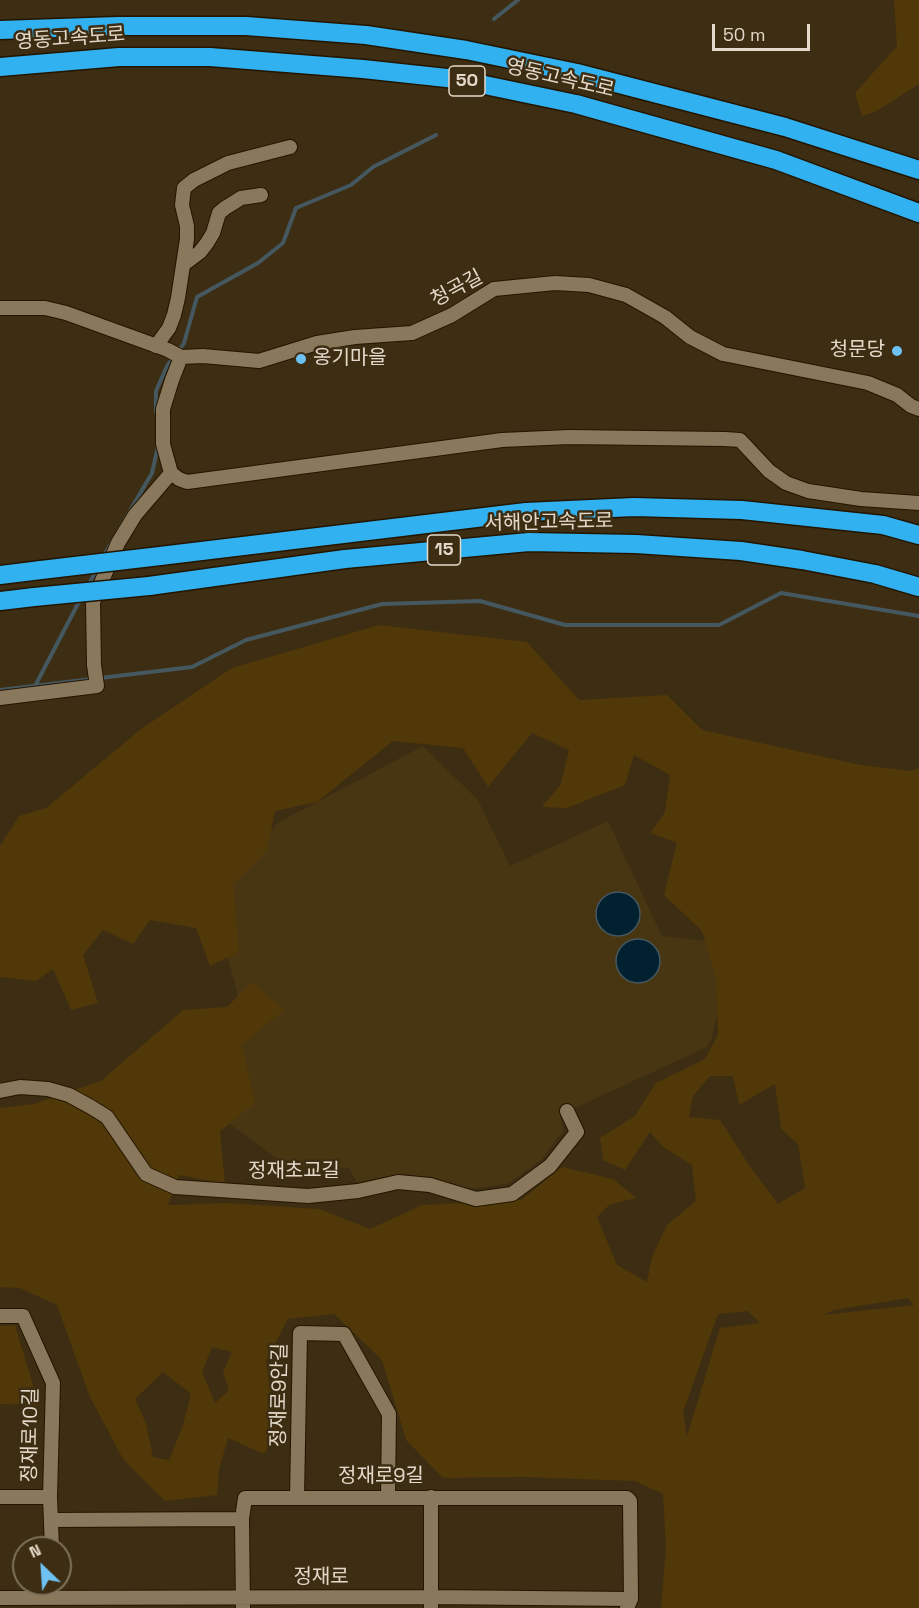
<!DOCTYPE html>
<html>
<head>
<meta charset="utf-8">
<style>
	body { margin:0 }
	#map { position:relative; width:919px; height:1608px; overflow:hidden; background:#3d2d12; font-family:"Space Grotesk",sans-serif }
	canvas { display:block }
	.north { position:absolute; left:12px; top:1536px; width:60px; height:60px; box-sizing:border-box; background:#3d2d12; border:2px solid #7f725c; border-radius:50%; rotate:335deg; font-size:16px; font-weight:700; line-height:24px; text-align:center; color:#e3d9ca }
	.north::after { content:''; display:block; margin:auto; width:21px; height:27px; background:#6ec2f3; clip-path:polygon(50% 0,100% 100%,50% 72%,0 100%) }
	.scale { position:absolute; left:712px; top:24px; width:98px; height:27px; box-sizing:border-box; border:3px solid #e3d9ca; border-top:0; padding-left:8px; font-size:18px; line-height:21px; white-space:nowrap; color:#e3d9ca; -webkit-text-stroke:4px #3d2d12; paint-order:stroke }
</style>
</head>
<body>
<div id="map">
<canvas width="919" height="1608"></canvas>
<div class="north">N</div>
<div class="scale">50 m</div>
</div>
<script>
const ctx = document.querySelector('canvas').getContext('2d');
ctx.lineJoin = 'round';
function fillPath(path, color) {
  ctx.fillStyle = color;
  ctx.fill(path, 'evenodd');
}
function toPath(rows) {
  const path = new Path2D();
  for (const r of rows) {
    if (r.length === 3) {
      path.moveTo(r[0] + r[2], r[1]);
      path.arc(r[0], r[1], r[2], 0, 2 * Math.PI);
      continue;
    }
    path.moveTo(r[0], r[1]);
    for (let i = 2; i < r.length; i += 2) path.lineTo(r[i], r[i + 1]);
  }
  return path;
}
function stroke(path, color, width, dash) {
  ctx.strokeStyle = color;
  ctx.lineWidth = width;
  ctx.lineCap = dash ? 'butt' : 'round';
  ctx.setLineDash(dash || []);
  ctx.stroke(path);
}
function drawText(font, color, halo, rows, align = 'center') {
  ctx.font = font + ' "Space Grotesk","Noto Sans KR",sans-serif';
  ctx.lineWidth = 5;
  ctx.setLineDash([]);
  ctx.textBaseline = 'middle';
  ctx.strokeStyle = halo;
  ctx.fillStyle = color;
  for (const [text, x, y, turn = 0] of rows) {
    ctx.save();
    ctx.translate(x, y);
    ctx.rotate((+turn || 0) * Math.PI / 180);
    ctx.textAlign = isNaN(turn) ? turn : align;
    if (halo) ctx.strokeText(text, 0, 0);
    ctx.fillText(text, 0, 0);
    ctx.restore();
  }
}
fillPath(toPath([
	[423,746,478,800,510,866,608,821,662,936,706,941,723,990,712,1037,707,1047,560,1115,563,1131,541,1160,507,1184,469,1189,406,1174,357,1182,349,1168,288,1167,218,1115,237,1026,237,991,223,941,234,866,279,822]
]), '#483512');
fillPath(toPath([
	[894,0,919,0,919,84,875,112,862,116,855,93,897,46],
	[379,625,527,642,579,700,667,695,702,730,861,765,912,771,919,768,919,1608,661,1608,666,1548,663,1494,635,1481,525,1477,443,1478,406,1440,382,1360,334,1314,288,1319,266,1361,277,1433,264,1454,228,1438,219,1470,217,1495,165,1501,123,1459,89,1395,57,1305,20,1288,0,1287,0,1108,34,1104,101,1081,183,1010,227,1007,252,982,284,1010,242,1045,255,1103,220,1131,225,1184,179,1175,168,1205,226,1203,319,1209,370,1229,422,1205,521,1200,562,1167,613,1179,636,1198,609,1205,597,1217,617,1265,647,1282,652,1257,667,1225,696,1201,692,1165,663,1147,650,1132,625,1170,603,1160,600,1138,635,1116,656,1083,705,1059,718,1035,716,978,702,931,664,895,677,843,650,833,665,812,670,775,634,755,625,785,567,808,542,807,561,784,569,750,532,733,488,787,463,748,393,741,317,802,275,811,267,850,233,885,239,952,210,966,196,928,150,920,133,944,103,930,83,955,98,1003,71,1010,53,969,36,981,0,977,0,846,19,816,46,808,141,729,232,668],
	[710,1076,733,1076,739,1105,775,1084,781,1129,798,1144,805,1188,778,1204,751,1168,720,1120,689,1117,693,1096],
	[908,1298,914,1305,823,1315,834,1310],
	[748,1311,760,1323,720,1328,687,1436,683,1412,718,1314],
	[212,1347,232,1352,223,1372,229,1390,215,1403,202,1372],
	[163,1372,191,1394,182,1428,169,1460,153,1457,146,1423,135,1399],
	[15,1325,39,1405,0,1404,0,1326]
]), '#503808');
const water = toPath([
	[618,914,22],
	[638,961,22]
]);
fillPath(water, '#012131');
stroke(water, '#45585f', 1.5);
stroke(toPath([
	[494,19,518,0],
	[178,352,184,343,197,297,258,263,283,243,296,208,351,185,373,167,436,135],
	[156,412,156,391,167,366,173,358],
	[103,557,152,473,158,446],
	[88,586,97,569],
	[35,686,81,598],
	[0,690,192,667,246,640,382,604,480,601,565,625,719,625,781,593,919,616]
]), '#45585f', 4);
const minor = toPath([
	[184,264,200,252,207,243,213,233,219,213,225,208,241,198,261,195],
	[0,308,45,308,66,313,168,350,181,357,203,356,259,361,317,343,355,337,412,333,452,315,494,289,555,283,589,285,626,295,665,317,690,337,723,354,868,383,897,395,911,406,919,409],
	[156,346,169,328,174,315,178,298,187,239,187,226,182,205,184,188,194,180,228,163,290,147],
	[181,357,172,380,163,409,163,444,171,473,179,479,187,482,502,440,569,437,725,439,740,440,769,471,786,483,808,491,861,499,919,503],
	[0,698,97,686,94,665,93,602,118,543,135,515,171,473],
	[0,1091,20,1087,48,1089,69,1095,91,1107,107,1117,146,1174,175,1187,308,1196,358,1191,398,1182,430,1185,476,1199,512,1194,550,1166,577,1132,567,1111],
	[0,1316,23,1316,53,1383,50,1497,52,1548],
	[0,1497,50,1497],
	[297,1497,300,1333,344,1334,389,1414,388,1497],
	[242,1519,243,1608],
	[52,1520,242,1519,245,1498,627,1498,630,1501,631,1599,627,1608],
	[0,1598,431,1597,631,1599],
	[431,1608,431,1497]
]);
const highway = toPath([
	[0,30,118,26,246,26,366,35,466,50,577,73,785,127,919,170],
	[0,67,119,57,210,57,363,69,456,79,576,104,776,160,919,213],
	[160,556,526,512,634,507,742,510,883,525,919,535],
	[0,575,41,570],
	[149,586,345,559,529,542,636,544,741,551,802,560,875,574,919,587],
	[0,601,34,597]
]);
stroke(minor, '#231500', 16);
stroke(highway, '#231500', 21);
stroke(minor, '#89785b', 14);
stroke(highway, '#31b1f0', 18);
const highwayBridge = toPath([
	[41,570,160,556],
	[34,597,149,586]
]);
stroke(highwayBridge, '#231500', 21, []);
stroke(highwayBridge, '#31b1f0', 18);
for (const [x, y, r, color] of [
	[897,351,6,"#6ec2f3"],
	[301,359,6,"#6ec2f3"]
]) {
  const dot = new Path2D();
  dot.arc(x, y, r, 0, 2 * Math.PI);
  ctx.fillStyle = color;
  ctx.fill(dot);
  stroke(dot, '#3d2d12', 2);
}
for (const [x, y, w] of [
	[467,81,36],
	[444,550,33]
]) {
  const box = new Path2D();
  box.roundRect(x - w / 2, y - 15, w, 30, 4.5);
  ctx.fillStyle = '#3d2d12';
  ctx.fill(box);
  stroke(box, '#e3d9ca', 1.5);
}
drawText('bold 18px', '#e3d9ca', null, [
	["50",467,81],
	["15",444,550]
]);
drawText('20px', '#e3d9ca', '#3d2d12', [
	["영동고속도로",70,39,-4],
	["영동고속도로",560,79,13],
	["청곡길",457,289,-28],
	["서해안고속도로",549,523,-1],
	["정재초교길",294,1172],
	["정재로9안길",280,1395,-89],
	["정재로10길",31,1435,-89],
	["정재로9길",381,1477],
	["정재로",321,1578]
]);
drawText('20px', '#e3d9ca', '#3d2d12', [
	["청문당",885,351],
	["옹기마을",313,359,"left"]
], 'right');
</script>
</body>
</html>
